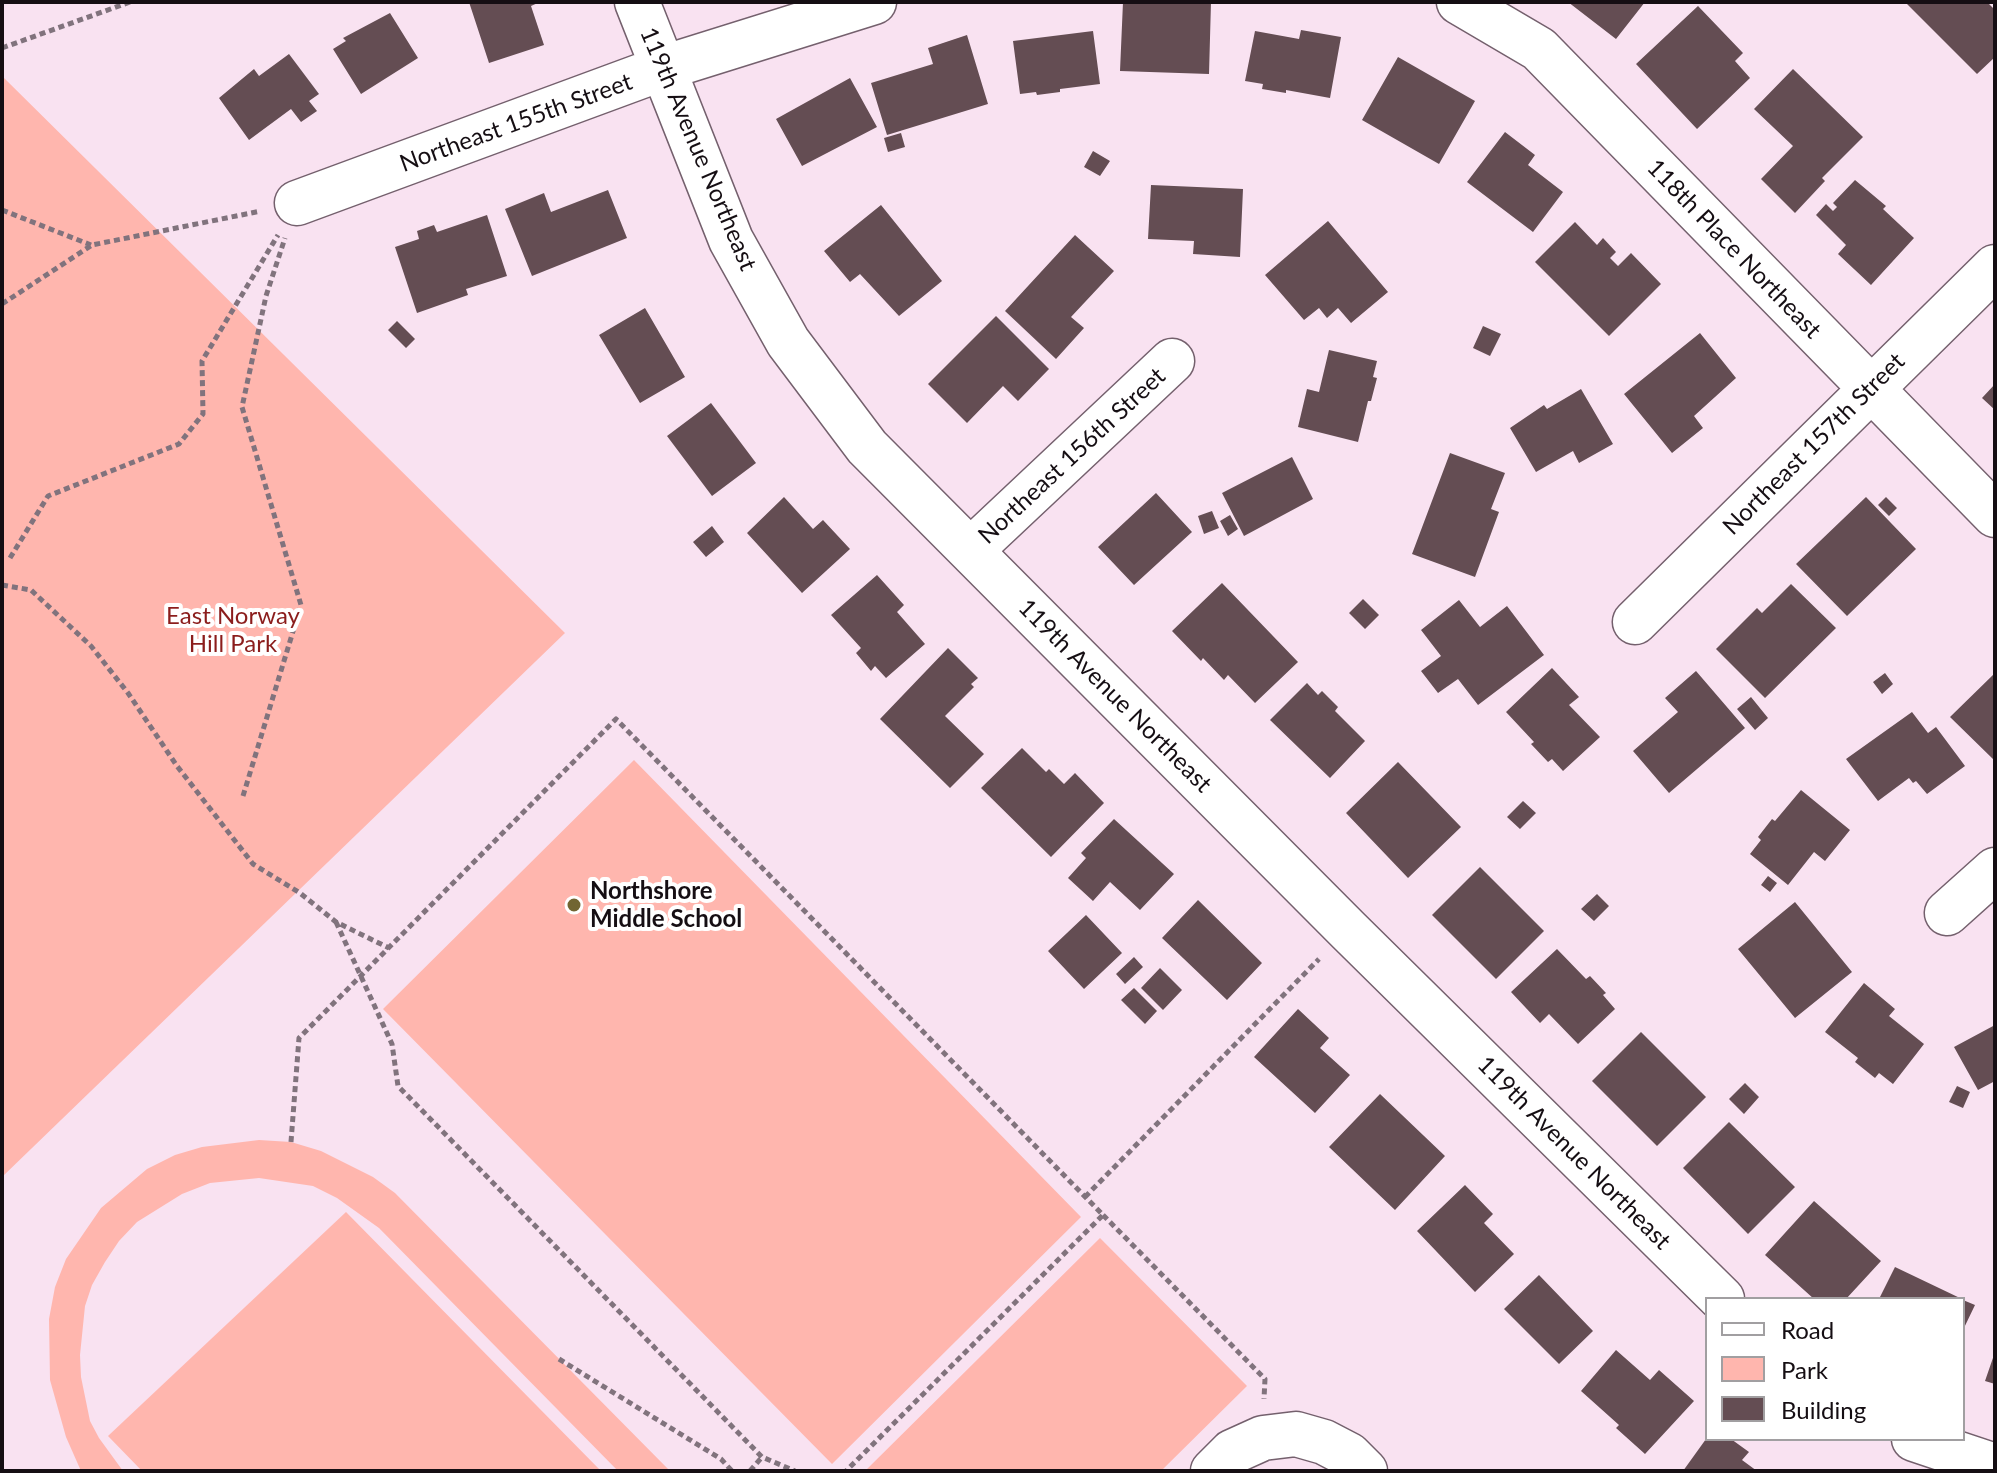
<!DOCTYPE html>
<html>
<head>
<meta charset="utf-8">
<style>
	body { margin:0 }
	#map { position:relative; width:1997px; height:1473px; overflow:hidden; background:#f9e2f1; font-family:Lato,sans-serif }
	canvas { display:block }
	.frame { position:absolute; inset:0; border:4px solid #150e13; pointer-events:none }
	.legend { position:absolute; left:1705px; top:1297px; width:260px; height:144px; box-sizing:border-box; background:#fff; border:2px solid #a19fa1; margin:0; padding:10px 14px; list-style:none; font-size:24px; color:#150e13 }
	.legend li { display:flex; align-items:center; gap:16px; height:40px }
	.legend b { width:40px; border:2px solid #a19fa1 }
</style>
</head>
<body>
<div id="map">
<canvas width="1997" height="1473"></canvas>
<div class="frame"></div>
<ul class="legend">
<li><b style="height:10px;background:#fff"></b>Road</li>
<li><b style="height:22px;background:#ffb6ae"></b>Park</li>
<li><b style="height:22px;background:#644d53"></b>Building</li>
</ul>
</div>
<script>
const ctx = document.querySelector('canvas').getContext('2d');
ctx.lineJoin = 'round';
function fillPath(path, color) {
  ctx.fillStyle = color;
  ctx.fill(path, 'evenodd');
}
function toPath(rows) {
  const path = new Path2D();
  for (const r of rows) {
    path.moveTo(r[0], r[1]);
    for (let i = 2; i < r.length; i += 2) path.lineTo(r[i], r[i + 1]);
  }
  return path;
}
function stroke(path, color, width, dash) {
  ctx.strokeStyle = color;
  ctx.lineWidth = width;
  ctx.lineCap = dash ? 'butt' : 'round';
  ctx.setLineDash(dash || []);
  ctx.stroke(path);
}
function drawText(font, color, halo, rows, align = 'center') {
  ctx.font = font + ' Lato,sans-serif';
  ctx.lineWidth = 8;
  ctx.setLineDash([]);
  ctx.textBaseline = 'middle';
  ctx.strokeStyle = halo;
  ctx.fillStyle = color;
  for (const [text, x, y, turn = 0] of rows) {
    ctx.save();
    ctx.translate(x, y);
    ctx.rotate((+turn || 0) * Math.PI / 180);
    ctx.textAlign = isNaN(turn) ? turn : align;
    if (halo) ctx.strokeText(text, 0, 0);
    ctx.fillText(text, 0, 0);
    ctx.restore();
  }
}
fillPath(toPath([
	[2,76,565,633,2,1177],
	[634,760,1081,1217,832,1464,383,1009],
	[259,1140,291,1142,321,1151,373,1177,395,1193,670,1471,618,1471,379,1228,337,1198,313,1186,259,1178,210,1183,182,1194,137,1222,119,1241,105,1262,92,1285,85,1306,80,1355,81,1377,90,1421,99,1438,123,1471,81,1471,66,1437,50,1380,49,1319,55,1287,66,1259,101,1208,147,1169,175,1155,202,1147],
	[346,1212,601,1471,142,1471,108,1436],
	[1100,1238,1247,1386,1161,1471,865,1471]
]), '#ffb6ae');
fillPath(toPath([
	[469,2,540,2,531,6,544,45,489,63],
	[1123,2,1211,2,1209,74,1120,71],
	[1568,2,1645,2,1616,39],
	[1905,2,1987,2,1995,10,1995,57,1977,74],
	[1698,6,1743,53,1735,61,1750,78,1697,129,1636,64],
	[390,13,418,58,361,94,333,49,346,41,343,38],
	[1301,30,1341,37,1330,98,1286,90,1286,93,1262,89,1263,84,1245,81,1255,31,1299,39],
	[1093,31,1100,84,1060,89,1060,92,1037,95,1036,92,1020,94,1013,41],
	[967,35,988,104,887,135,871,83,933,64,928,48],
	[289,54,319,94,309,101,317,111,301,122,291,109,249,140,219,98,254,69,259,76],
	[1398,57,1475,101,1439,164,1362,120],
	[1793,69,1863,137,1822,178,1825,181,1795,213,1761,179,1793,146,1754,109],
	[850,78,877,127,802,166,776,119],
	[1505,132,1535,155,1528,165,1563,192,1533,232,1467,182],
	[901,133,905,147,888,152,884,138],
	[1093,151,1110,161,1100,176,1084,167],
	[1855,180,1886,206,1883,209,1914,238,1871,285,1838,254,1846,245,1816,215,1826,204,1833,211,1837,207,1833,203],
	[1151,185,1243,189,1240,257,1193,254,1194,241,1148,239],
	[608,190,627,238,532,276,505,209,544,193,551,212],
	[881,205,942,281,899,316,860,274,850,282,824,251],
	[487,215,507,276,466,289,468,295,417,313,395,247,419,239,417,231,434,225,437,232],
	[1328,221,1388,292,1351,323,1338,308,1327,318,1319,308,1304,320,1265,275],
	[1575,222,1597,245,1603,238,1616,252,1610,258,1618,266,1631,253,1661,284,1609,336,1535,262],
	[1075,235,1114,271,1071,317,1084,328,1056,359,1005,311],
	[645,308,685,377,640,403,599,335],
	[996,316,1049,369,1018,401,1003,386,967,423,928,384],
	[397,321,415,339,406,348,388,330],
	[1483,326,1501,334,1490,356,1473,348],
	[1700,333,1736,378,1694,416,1703,428,1672,453,1624,394],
	[1329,350,1377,361,1373,377,1377,378,1371,401,1368,401,1358,442,1298,427,1307,389,1319,392],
	[1995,384,1995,410,1982,398],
	[1581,389,1613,444,1579,463,1573,451,1536,472,1510,428,1544,405,1547,409],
	[711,403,756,463,712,496,667,436],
	[1450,453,1505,473,1491,509,1499,512,1475,577,1412,554],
	[1292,457,1313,499,1244,536,1222,493],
	[1156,493,1192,532,1134,585,1098,547],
	[784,497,813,529,823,520,850,549,802,593,747,533],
	[1866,497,1916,549,1847,616,1796,564],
	[1886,497,1897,508,1889,516,1878,505],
	[1212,511,1219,528,1204,534,1198,516],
	[1230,515,1238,529,1228,536,1220,521],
	[712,526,724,542,706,557,693,542],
	[877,575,904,605,897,612,925,644,886,678,875,666,871,671,856,653,861,648,831,615],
	[1222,583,1298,662,1255,703,1228,675,1224,680,1203,658,1201,661,1172,631],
	[1791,584,1836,628,1765,698,1716,649,1757,608,1762,613],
	[1363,599,1379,615,1365,629,1349,613],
	[1459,600,1480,627,1507,606,1544,655,1478,705,1458,679,1438,693,1421,671,1441,656,1421,630],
	[948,648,978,678,971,684,974,687,945,716,984,754,950,788,880,719],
	[1552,668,1579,697,1569,705,1600,737,1563,771,1552,759,1548,762,1531,744,1534,742,1506,712],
	[1696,671,1745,728,1669,793,1633,751,1678,712,1665,698],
	[1885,673,1893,684,1882,694,1873,682],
	[1995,673,1995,761,1950,717],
	[1307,683,1318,695,1322,691,1338,707,1335,711,1365,741,1330,778,1270,720],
	[1751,697,1768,718,1755,730,1737,709],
	[1912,712,1928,733,1936,727,1965,766,1927,794,1916,781,1913,783,1909,778,1878,801,1846,759],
	[1022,748,1046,772,1049,769,1064,784,1075,773,1104,803,1051,857,981,788],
	[1398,762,1461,827,1408,878,1346,813],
	[1801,790,1850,830,1825,861,1814,852,1788,885,1750,854,1761,840,1758,837,1772,819,1775,821],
	[1523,801,1536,813,1520,829,1507,817],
	[1114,819,1174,874,1140,910,1110,882,1093,901,1068,878,1086,858,1081,853],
	[1480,867,1544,931,1496,979,1432,915],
	[1768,876,1777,883,1770,892,1761,885],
	[1597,894,1609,906,1594,921,1581,909],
	[1198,900,1262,963,1227,1000,1162,938],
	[1795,902,1852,972,1795,1018,1738,949],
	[1086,915,1122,953,1084,989,1048,951],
	[1557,949,1586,979,1590,976,1606,993,1603,995,1615,1009,1578,1044,1549,1014,1540,1023,1511,992],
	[1134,957,1143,967,1125,984,1116,974],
	[1160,968,1182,990,1163,1010,1141,988],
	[1864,983,1895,1009,1889,1016,1924,1044,1893,1084,1879,1073,1875,1078,1855,1062,1858,1058,1825,1032],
	[1134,988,1157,1011,1145,1024,1121,1000],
	[1298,1009,1329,1038,1320,1048,1350,1075,1315,1113,1254,1057],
	[1995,1025,1995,1081,1978,1090,1954,1047],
	[1641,1032,1706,1097,1657,1146,1592,1081],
	[1745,1083,1759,1097,1744,1114,1729,1099],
	[1957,1086,1970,1092,1963,1108,1949,1102],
	[1380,1094,1445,1156,1395,1210,1329,1147],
	[1729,1122,1795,1187,1748,1234,1683,1168],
	[1465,1185,1493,1214,1484,1223,1514,1254,1475,1292,1417,1231],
	[1814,1201,1881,1261,1846,1299,1814,1299,1765,1255],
	[1895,1267,1962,1299,1879,1299],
	[1539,1275,1593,1331,1559,1364,1504,1309],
	[1963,1300,1975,1305,1963,1330],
	[1616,1350,1650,1380,1659,1370,1694,1401,1645,1454,1616,1428,1619,1425,1581,1391],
	[1995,1352,1995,1384,1985,1381],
	[1706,1439,1731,1439,1749,1452,1742,1460,1757,1471,1683,1471]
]), '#644d53');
const minor = toPath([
	[637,2,731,240,788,342,867,447,1348,930,1722,1299],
	[1459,2,1539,49,1995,515],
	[297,203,663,68,874,2],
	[971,550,1172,361],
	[1635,622,1995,267],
	[1947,913,1995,870],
	[1914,1439,1995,1466],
	[1213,1471,1232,1452,1263,1438,1296,1434,1324,1442,1349,1455,1365,1471]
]);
stroke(minor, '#74606d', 47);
stroke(toPath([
	[2,48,130,2],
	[2,210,91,245],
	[2,304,92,245,261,211],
	[10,558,48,496,179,444,203,414,202,361,278,235],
	[2,585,31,590,91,646,128,693,177,766,253,864,300,893,336,922,389,948],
	[243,796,301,605,242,407,266,296,285,238],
	[336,922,392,1044,398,1086,762,1457,795,1471],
	[291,1142,299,1038,616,719,1103,1215,846,1471],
	[1085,1197,1319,959],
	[1103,1215,1265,1379,1264,1399],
	[559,1359,721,1459,732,1471],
	[750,1471,762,1457]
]), '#81737d', 5, [6, 4]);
stroke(minor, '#fff', 44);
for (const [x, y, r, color] of [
	[574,905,8,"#716532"]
]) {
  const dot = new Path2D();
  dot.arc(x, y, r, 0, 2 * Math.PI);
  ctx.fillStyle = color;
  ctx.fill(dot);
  stroke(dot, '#fff', 3);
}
drawText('24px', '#150e13', '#fff', [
	["Northeast 155th Street",516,123,-20],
	["119th Avenue Northeast",698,149,67],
	["118th Place Northeast",1734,249,46],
	["Northeast 157th Street",1814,444,-45],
	["Northeast 156th Street",1072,456,-43],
	["119th Avenue Northeast",1115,696,45],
	["119th Avenue Northeast",1574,1153,45]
]);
drawText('24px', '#8b1d1c', '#fff', [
	["East Norway",233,616],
	["Hill Park",233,644]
]);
drawText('bold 24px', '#150e13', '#fff', [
	["Northshore",590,891],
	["Middle School",590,919]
], 'left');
</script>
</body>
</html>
